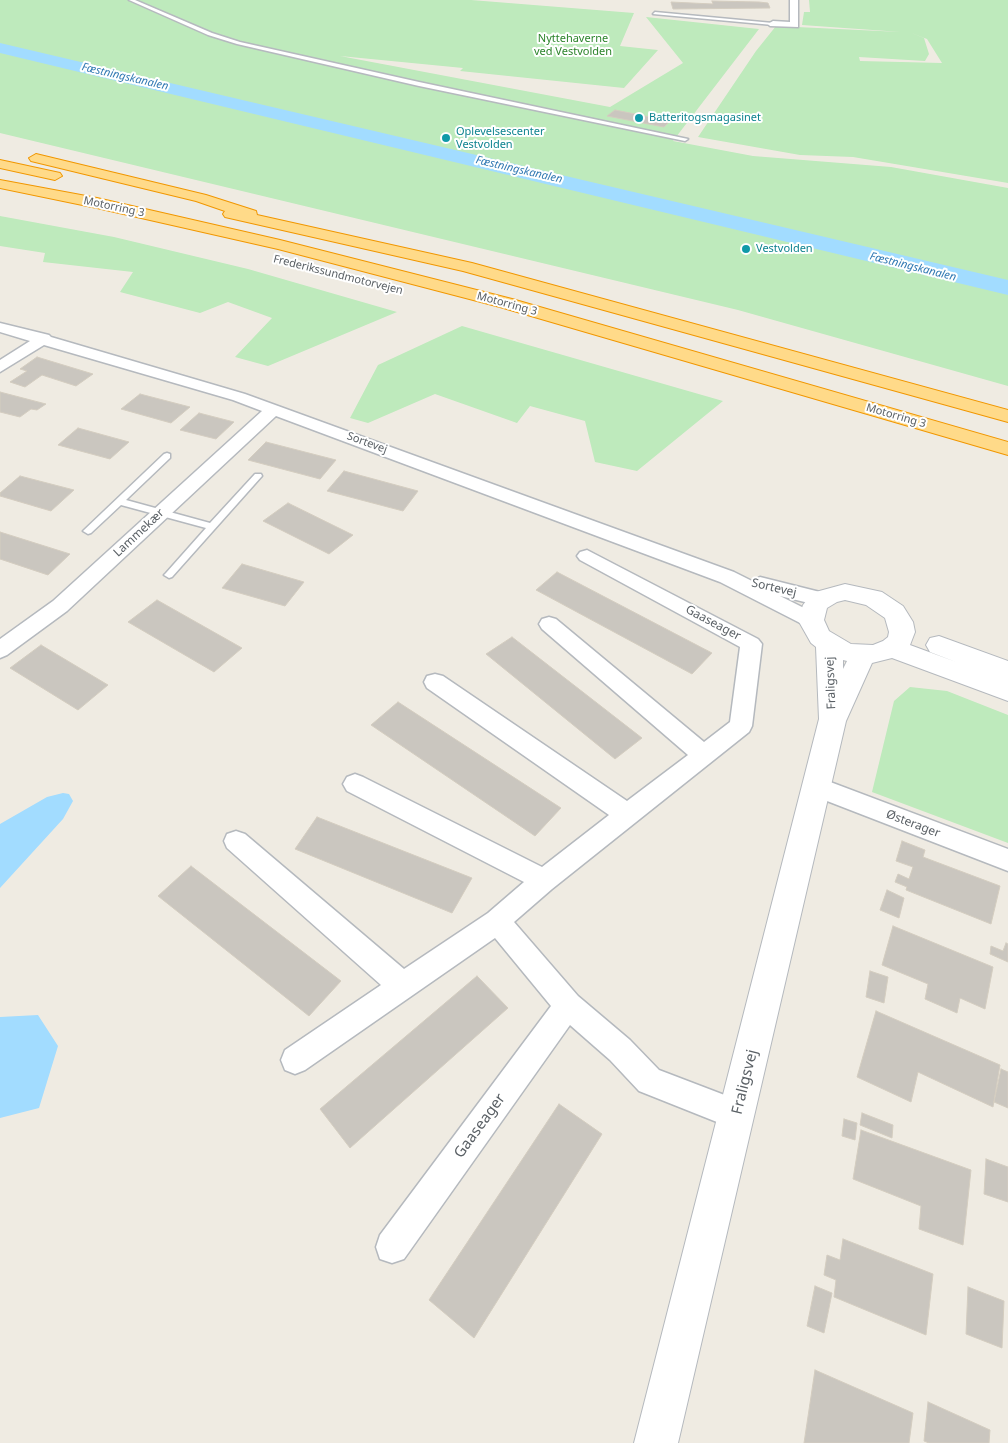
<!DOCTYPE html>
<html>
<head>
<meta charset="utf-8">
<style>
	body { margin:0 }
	canvas { display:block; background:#efebe2 }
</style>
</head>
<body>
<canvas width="1008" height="1443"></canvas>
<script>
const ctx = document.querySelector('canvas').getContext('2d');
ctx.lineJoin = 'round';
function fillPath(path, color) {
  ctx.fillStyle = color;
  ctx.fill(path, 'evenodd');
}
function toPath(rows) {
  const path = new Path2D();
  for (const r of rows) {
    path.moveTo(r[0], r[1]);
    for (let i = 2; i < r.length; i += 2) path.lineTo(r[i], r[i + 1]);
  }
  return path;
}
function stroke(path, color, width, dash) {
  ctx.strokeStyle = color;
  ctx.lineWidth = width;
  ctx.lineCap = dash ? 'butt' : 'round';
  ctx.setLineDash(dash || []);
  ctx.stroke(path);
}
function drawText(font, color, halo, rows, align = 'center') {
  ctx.font = font + ' "Noto Sans",sans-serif';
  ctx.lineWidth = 4;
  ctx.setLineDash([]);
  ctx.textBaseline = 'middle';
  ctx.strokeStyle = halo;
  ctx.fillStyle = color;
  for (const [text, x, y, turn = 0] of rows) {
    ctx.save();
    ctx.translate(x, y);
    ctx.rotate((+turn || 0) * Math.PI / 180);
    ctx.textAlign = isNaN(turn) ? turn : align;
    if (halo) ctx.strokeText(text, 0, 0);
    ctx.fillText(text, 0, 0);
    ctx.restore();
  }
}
fillPath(toPath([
	[0,0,471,0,634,13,620,46,658,50,624,88,460,71,463,68,340,56,610,107,683,63,646,17,759,29,673,141,753,156,891,167,1008,188,1008,386,738,310,0,133],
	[809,0,1008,0,1008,183,853,157,800,155,698,137,756,51,776,26,901,32,802,25,804,12,810,12],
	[909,32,927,39,942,63,860,61,859,57,925,61,929,54,924,38],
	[0,216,114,237,248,269,397,312,268,366,235,357,272,318,228,302,200,313,120,292,133,272,43,262,45,253,0,246],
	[462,326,723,401,637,471,595,462,585,421,530,406,517,423,435,394,368,423,350,418,378,365],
	[910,687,947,691,1008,715,1008,843,872,792,894,701]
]), '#beeabc');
fillPath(toPath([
	[0,43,1008,280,1008,295,0,53],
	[63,793,69,794,73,801,63,819,0,888,0,824,47,797],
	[38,1015,58,1046,39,1108,0,1118,0,1017]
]), '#a2dcff');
const building = toPath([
	[712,1,759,2,768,3,770,8,673,9,671,2,713,4,712,1],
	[615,110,670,121,664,127,607,116,615,110],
	[37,357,93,374,76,386,42,375,25,387,10,382,27,371,20,369,37,357],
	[0,392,46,404,37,410,31,409,20,417,0,412,0,392],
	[140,394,190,407,171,423,121,409,140,394],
	[199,413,234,422,216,439,180,430,199,413],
	[78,428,129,442,110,459,58,445,78,428],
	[266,442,336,460,320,479,248,460,266,442],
	[344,471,418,491,403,511,327,491,344,471],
	[20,476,74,490,51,511,0,496,0,493,20,476],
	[288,503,353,535,329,554,263,521,288,503],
	[0,532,70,554,48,575,0,559,0,532],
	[242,564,304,582,285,606,222,588,242,564],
	[557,572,712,653,692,674,536,590,557,572],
	[157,600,242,648,214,672,128,622,157,600],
	[512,637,642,738,615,759,486,654,512,637],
	[41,645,108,685,78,710,10,668,41,645],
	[398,702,561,808,535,836,371,725,398,702],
	[317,817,472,878,452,913,295,849,317,817],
	[902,841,925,850,923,857,1000,886,991,924,906,890,907,887,895,882,898,874,909,879,913,867,896,861,902,841],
	[191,866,341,981,309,1016,158,896,191,866],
	[887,890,904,898,899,918,880,910,887,890],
	[893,926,993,967,985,1009,960,998,957,1013,925,999,928,984,882,965,893,926],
	[1006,943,1008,944,1008,962,990,954,991,946,1003,951,1006,943],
	[870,971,888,977,884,1003,866,997,870,971],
	[477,976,508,1008,350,1148,320,1109,477,976],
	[876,1011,1000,1065,993,1107,918,1072,911,1102,857,1077,876,1011],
	[1001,1069,1008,1072,1008,1108,994,1102,1001,1069],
	[559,1104,602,1134,474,1338,429,1300,559,1104],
	[862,1113,893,1125,892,1138,860,1125,862,1113],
	[844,1119,857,1123,855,1140,842,1136,844,1119],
	[861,1130,971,1170,963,1245,919,1229,921,1206,853,1179,861,1130],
	[986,1159,1008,1167,1008,1202,984,1194,986,1159],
	[843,1239,933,1274,926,1335,834,1297,836,1280,824,1275,827,1255,840,1260,843,1239],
	[815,1286,832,1293,824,1333,807,1326,815,1286],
	[968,1287,1004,1301,1002,1348,966,1334,968,1287],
	[815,1370,913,1413,909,1443,804,1443,815,1370],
	[928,1402,990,1430,989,1443,929,1443,924,1441,928,1402]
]);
fillPath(building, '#cac6bf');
stroke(building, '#d4cdc0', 1);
const service = toPath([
	[129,0,135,0,212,33,240,42,419,82,688,139,685,141,419,86,237,44,208,35,129,0],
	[655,12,773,23,775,24,773,25,653,14,655,12],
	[167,453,170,454,170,458,126,500,210,523,255,474,261,474,262,476,172,577,169,578,164,575,166,573,206,528,121,505,91,533,88,534,83,531,164,454,167,453]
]);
const minor = toPath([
	[790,0,798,0,798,27,770,26,768,24,773,21,790,22,790,0],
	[0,323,49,335,51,337,245,394,734,572,752,581,760,577,828,594,831,599,828,604,821,606,780,596,818,615,821,620,818,625,811,627,804,625,720,582,276,416,67,611,7,655,0,658,0,639,53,601,262,411,233,400,44,345,0,372,0,360,30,341,0,332,0,323],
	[587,550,758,639,762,644,752,726,749,732,552,889,514,922,578,996,630,1040,659,1070,748,1104,752,1115,748,1126,737,1130,639,1091,610,1060,570,1025,404,1259,392,1263,380,1259,376,1247,380,1235,551,1006,495,938,305,1070,295,1074,285,1070,281,1060,285,1050,381,985,227,848,224,841,227,834,236,831,245,834,404,969,488,913,524,882,347,791,343,784,347,777,355,774,363,777,542,867,609,815,427,688,424,682,427,676,435,674,443,676,627,801,688,755,542,629,539,624,542,619,549,617,556,619,704,742,730,722,740,647,580,560,577,556,580,552,587,550],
	[817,777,1008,849,1008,871,809,794,805,787,809,780,817,777]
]);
const tertiary = toPath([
	[845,584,882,592,903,606,913,622,915,632,910,645,956,662,930,652,926,645,930,638,939,636,1008,661,1008,701,892,658,872,663,846,721,678,1443,634,1443,819,719,816,647,811,643,798,620,803,605,812,593,845,584],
	[845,600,866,605,885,618,889,632,888,637,883,641,873,645,851,644,829,631,824,620,827,608,837,602,845,600],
	[843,660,847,661,843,669,843,660]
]);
const motorway = toPath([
	[36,154,206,195,256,211,257,215,472,263,1008,410,1008,422,463,271,225,217,223,214,225,211,196,201,31,161,29,158,36,154],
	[0,160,60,173,62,176,55,180,0,168,0,160],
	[0,180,97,198,280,240,512,299,1008,442,1008,455,500,307,278,249,97,208,0,188,0,180]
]);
stroke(service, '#b5b9be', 3);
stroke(minor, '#b5b9be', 3);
stroke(tertiary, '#b5b9be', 2);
stroke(motorway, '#f19700', 2);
fillPath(service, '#fff');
fillPath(minor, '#fff');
fillPath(tertiary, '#fff');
fillPath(motorway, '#ffda89');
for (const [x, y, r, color] of [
	[639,118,5,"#0f9aa8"],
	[446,138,5,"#0f9aa8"],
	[746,249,5,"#0f9aa8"]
]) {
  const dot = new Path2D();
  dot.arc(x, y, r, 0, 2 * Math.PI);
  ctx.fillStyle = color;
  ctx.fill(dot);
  stroke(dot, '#fff', 2);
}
drawText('11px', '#2c842b', '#fff', [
	["Nyttehaverne",573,39],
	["ved Vestvolden",573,52]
]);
drawText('italic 11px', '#3179b3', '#fff', [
	["Fæstningskanalen",125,77,13],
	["Fæstningskanalen",519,170,13],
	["Fæstningskanalen",913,267,14]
]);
drawText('11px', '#0d838f', '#fff', [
	["Batteritogsmagasinet",649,118],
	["Oplevelsescenter",456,132],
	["Vestvolden",456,145],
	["Vestvolden",756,249]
], 'left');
drawText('11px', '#5a6065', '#fff', [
	["Motorring 3",114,207,12],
	["Frederikssundmotorvejen",338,275,14],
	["Motorring 3",507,304,15],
	["Motorring 3",896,416,16],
	["Sortevej",367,443,20]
]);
drawText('12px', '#5a6065', '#fff', [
	["Lammekær",139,533,-43],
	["Sortevej",774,588,13],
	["Gaaseager",713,623,28],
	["Fraligsvej",831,683,-92],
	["Østerager",913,824,21]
]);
drawText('15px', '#5a6065', '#fff', [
	["Fraligsvej",745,1082,-76],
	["Gaaseager",480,1126,-54]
]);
</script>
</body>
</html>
